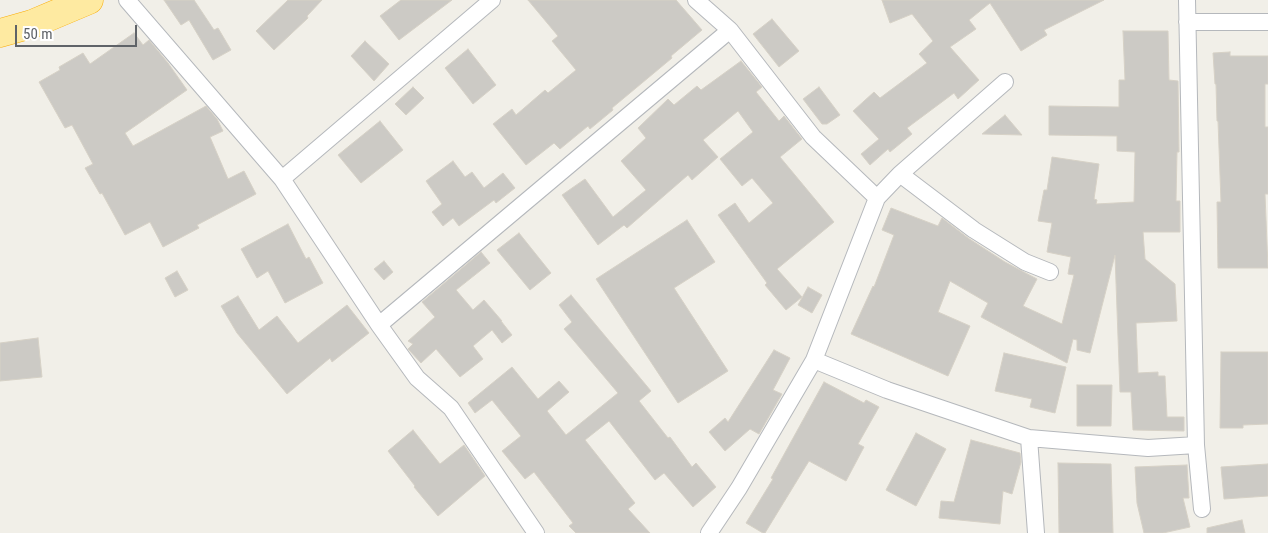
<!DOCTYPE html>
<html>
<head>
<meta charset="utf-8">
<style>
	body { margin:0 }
	#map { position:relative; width:1268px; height:533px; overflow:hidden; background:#f1efe8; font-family:"Roboto Condensed",sans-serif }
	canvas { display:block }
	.scale { position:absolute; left:15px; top:25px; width:122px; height:22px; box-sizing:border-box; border:2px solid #5f6368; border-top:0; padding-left:6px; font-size:15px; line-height:18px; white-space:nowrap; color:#5f6368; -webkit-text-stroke:4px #fff; paint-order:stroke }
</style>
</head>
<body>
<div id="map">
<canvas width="1268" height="533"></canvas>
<div class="scale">50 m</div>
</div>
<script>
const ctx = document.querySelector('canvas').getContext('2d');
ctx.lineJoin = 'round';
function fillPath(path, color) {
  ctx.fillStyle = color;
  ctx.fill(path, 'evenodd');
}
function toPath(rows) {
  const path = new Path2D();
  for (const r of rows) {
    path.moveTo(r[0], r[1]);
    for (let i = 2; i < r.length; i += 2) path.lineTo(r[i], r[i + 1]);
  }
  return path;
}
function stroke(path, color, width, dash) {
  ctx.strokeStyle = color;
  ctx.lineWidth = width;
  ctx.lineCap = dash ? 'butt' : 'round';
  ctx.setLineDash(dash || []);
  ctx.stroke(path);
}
const building = toPath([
	[164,0,194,0,214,30,218,28,231,50,213,60,189,20,181,25,164,0],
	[288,0,322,0,307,16,308,18,274,50,256,31,288,0],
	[401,0,452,0,399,40,380,16,401,0],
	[528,0,676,0,702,30,671,56,672,58,612,108,613,110,590,129,588,126,560,149,554,143,526,165,493,124,512,109,516,115,545,90,548,93,576,70,552,41,558,36,528,0],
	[882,0,1104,0,1044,30,1047,35,1021,51,990,3,969,20,976,29,950,47,979,80,958,99,954,93,907,128,912,134,890,152,888,149,870,165,861,154,879,139,853,111,874,92,880,98,927,63,919,54,933,41,912,14,890,23,882,0],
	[772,19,799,51,779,67,753,34,772,19],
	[1123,31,1168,31,1169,80,1178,81,1179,152,1177,152,1176,201,1180,201,1180,232,1143,232,1145,259,1175,284,1177,321,1136,323,1138,373,1158,372,1158,376,1165,376,1167,417,1184,417,1184,431,1133,430,1131,392,1120,392,1115,255,1090,353,1077,350,1077,340,1073,339,1067,363,981,317,988,303,950,281,938,312,970,326,948,376,851,334,873,286,874,287,894,235,882,230,891,208,938,226,942,218,968,238,1005,262,1037,279,1023,306,1062,324,1074,275,1068,274,1071,257,1047,252,1052,223,1038,221,1044,190,1047,190,1052,157,1099,164,1094,199,1097,200,1096,204,1134,202,1135,152,1117,151,1117,136,1049,135,1049,106,1119,107,1119,80,1125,80,1123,31],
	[134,33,143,45,149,40,168,63,187,90,125,133,133,146,206,106,217,119,223,131,210,137,228,179,244,171,256,194,197,225,199,228,163,247,150,222,125,235,102,193,100,194,85,168,93,164,72,125,65,128,39,82,60,70,59,67,83,53,90,64,134,33],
	[365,41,389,64,374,81,351,56,365,41],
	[468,49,496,85,473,104,445,68,468,49],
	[1230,52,1230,56,1268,56,1268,84,1265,84,1265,127,1268,127,1268,194,1265,194,1268,268,1218,268,1217,202,1221,202,1218,121,1217,121,1216,84,1215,84,1213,53,1230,52],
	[741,61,762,87,756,92,779,121,784,116,802,139,780,157,834,222,777,269,802,297,786,310,765,285,767,283,718,215,735,203,749,223,773,203,752,178,742,186,720,159,753,132,738,111,703,140,718,157,692,180,688,175,627,228,624,225,598,245,562,195,585,179,613,217,646,190,621,161,646,138,638,128,668,99,674,105,697,86,701,90,741,61],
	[413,87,424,98,406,115,395,104,413,87],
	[819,87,840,115,827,124,822,124,803,99,819,87],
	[1005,115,1022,135,982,134,1005,115],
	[380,121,403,150,361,183,338,155,380,121],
	[453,161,465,177,472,172,484,188,503,173,515,188,496,203,494,200,459,226,453,218,443,226,432,212,442,204,426,181,453,161],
	[687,220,715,262,674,288,728,371,678,403,596,279,687,220],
	[288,224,306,259,309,257,323,283,285,303,268,271,257,278,241,249,288,224],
	[519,233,551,273,530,290,497,250,519,233],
	[481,252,490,263,456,290,473,310,484,300,502,321,501,321,512,335,502,343,492,330,473,346,483,359,460,377,436,349,421,363,408,349,413,344,408,341,435,317,422,302,481,252],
	[384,261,393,272,384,280,374,269,384,261],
	[177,271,188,290,175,297,165,278,177,271],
	[808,287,822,295,812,313,798,305,808,287],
	[571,295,651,391,639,401,668,438,670,437,692,467,696,463,716,487,693,507,664,473,655,480,609,421,585,440,635,503,628,509,650,533,576,533,569,526,573,523,534,472,525,479,502,451,521,436,492,400,475,413,468,403,512,367,538,399,559,381,569,392,547,411,566,435,618,393,564,329,572,322,559,305,571,295],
	[238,296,259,330,277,316,298,343,347,305,369,333,332,362,330,358,287,394,237,333,221,306,238,296],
	[38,338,42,377,0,381,0,343,38,338],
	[774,350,790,358,773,390,782,394,759,434,750,429,725,451,709,432,725,418,728,422,774,350],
	[1221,352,1268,352,1268,424,1243,425,1243,428,1220,428,1221,352],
	[1004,353,1066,367,1055,413,1030,407,1032,399,995,391,1004,353],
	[824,382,864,403,866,400,879,407,858,444,864,447,846,481,809,461,765,533,763,533,746,523,773,479,771,478,824,382],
	[1077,385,1112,385,1111,426,1077,426,1077,385],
	[413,430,440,464,464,445,485,476,438,516,414,487,415,486,388,451,413,430],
	[916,433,946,449,916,506,886,490,916,433],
	[971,440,1020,453,1021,462,1012,494,1003,491,1000,524,939,518,941,501,954,502,971,440],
	[1058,463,1111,464,1113,533,1059,533,1058,463],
	[1268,464,1268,496,1224,499,1221,467,1268,464],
	[1187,465,1189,498,1183,498,1190,527,1163,533,1144,533,1137,503,1135,467,1187,465],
	[1242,520,1245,533,1207,533,1207,528,1242,520]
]);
fillPath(building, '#cccac5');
stroke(building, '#d6d1c6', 1);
const minor = toPath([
	[127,0,282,179,379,325,417,378,451,408,536,533],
	[696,0,730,30],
	[1187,0,1196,445,1202,509],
	[1187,22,1268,22],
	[900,174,974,230,1025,262,1050,272],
	[282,179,492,0],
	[379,325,730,30,813,137,877,198],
	[814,360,887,390,1029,438,1148,448,1196,445],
	[1029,438,1036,533],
	[709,533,739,488,814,360,877,198,900,174,1005,82]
]);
const trunk = toPath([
	[0,33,32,24,89,0]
]);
stroke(minor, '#b5b8bc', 18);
stroke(trunk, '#f9ab00', 29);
stroke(minor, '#fff', 16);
stroke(trunk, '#feeaa1', 28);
</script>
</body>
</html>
